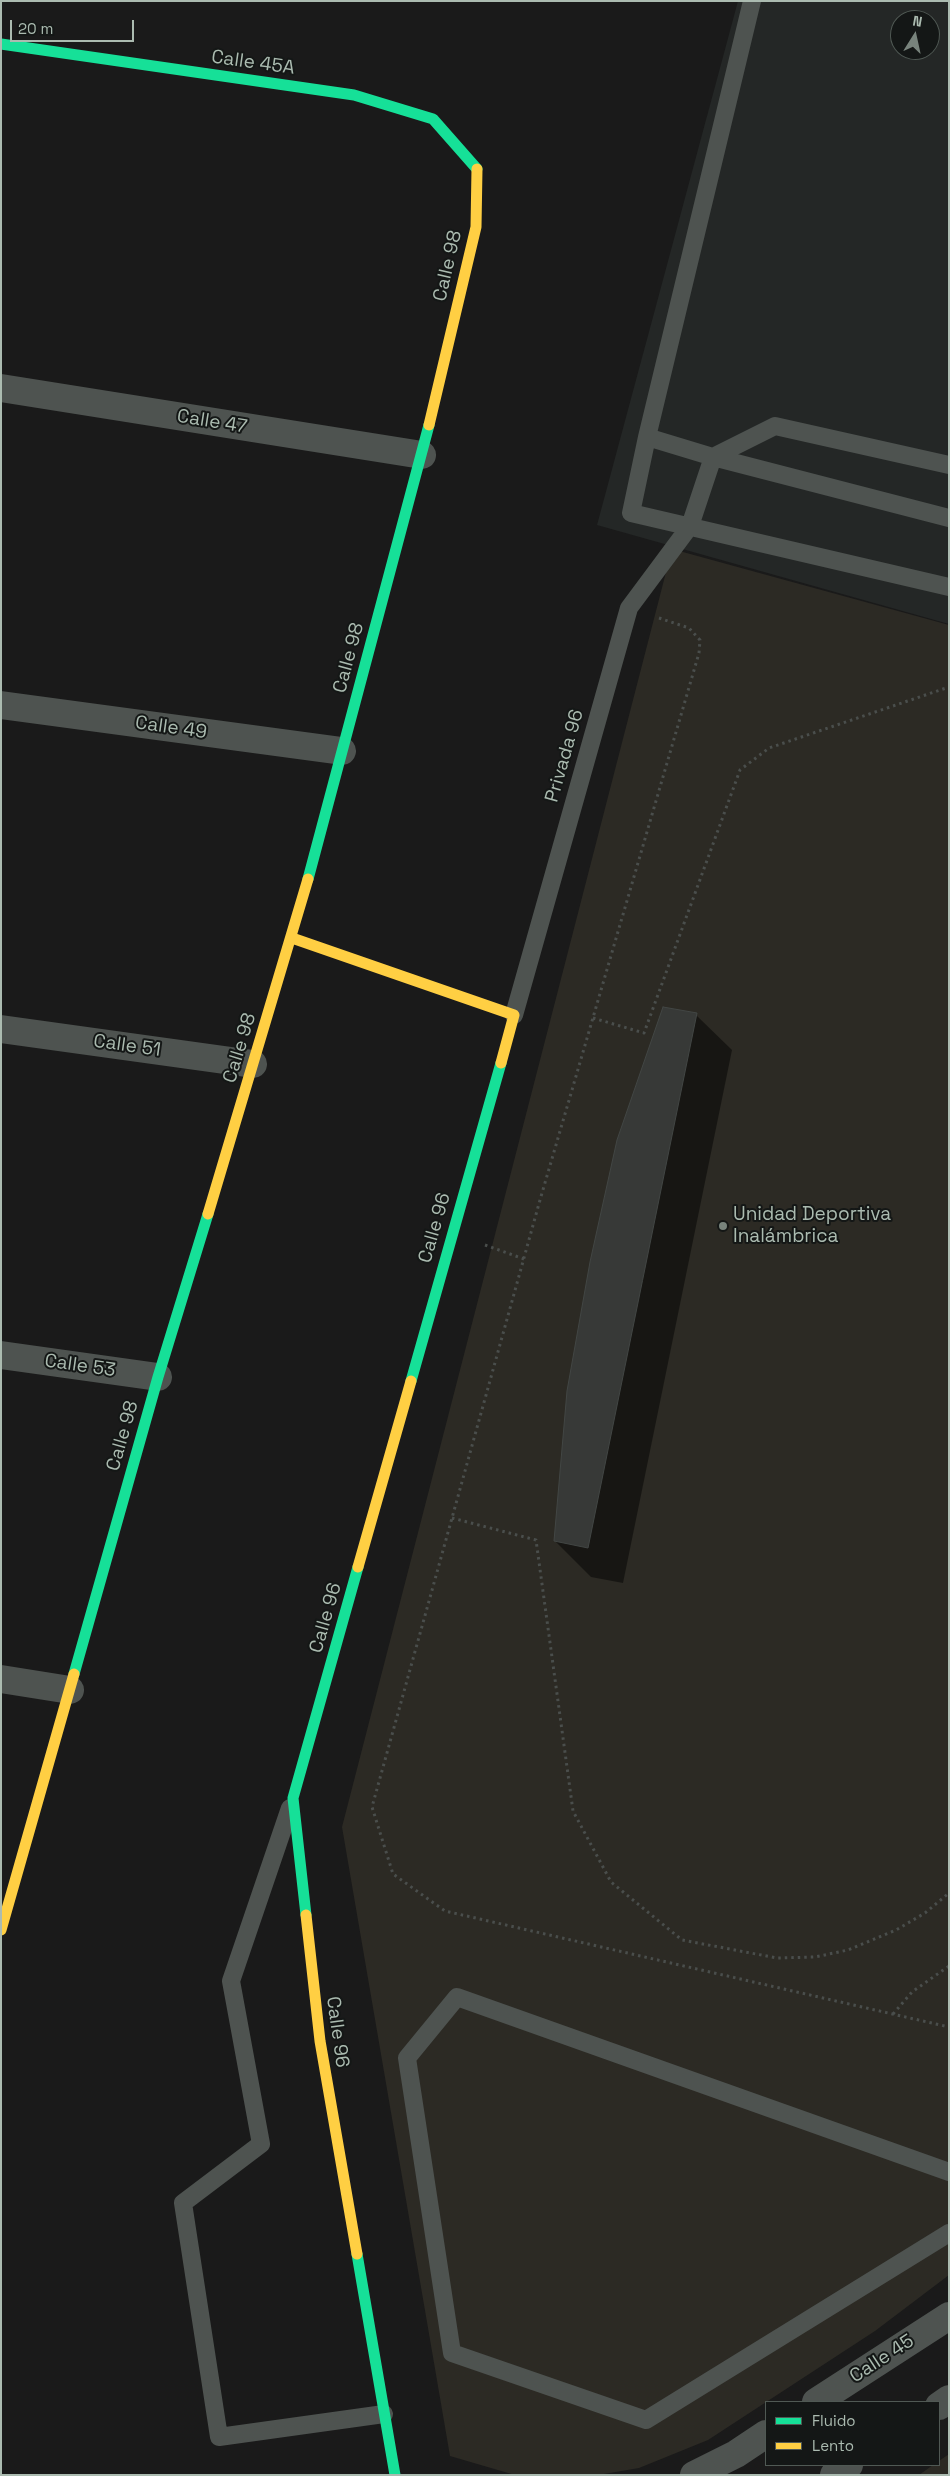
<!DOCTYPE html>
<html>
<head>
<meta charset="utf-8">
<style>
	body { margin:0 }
	#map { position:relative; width:950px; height:2476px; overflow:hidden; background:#1a1a1a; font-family:"Space Grotesk",sans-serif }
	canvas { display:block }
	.frame { position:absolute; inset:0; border:2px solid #abbbb0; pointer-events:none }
	.legend { position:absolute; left:765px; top:2401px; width:175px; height:65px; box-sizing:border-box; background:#141716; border:1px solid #505954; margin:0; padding:6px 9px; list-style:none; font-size:15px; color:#abbbb0 }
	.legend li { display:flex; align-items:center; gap:10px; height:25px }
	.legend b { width:25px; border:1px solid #505954 }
	.north { position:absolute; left:890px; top:10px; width:50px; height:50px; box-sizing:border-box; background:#141716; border:1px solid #505954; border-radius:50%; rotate:10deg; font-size:14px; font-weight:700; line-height:20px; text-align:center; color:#abbbb0 }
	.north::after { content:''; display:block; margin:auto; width:18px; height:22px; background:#78837c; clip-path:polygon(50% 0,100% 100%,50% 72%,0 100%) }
	.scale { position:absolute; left:10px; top:20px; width:124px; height:22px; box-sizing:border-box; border:2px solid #abbbb0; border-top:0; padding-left:6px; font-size:15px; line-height:18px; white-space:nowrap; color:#abbbb0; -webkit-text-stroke:4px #141716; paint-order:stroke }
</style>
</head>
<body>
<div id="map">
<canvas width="950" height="2476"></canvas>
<div class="frame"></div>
<ul class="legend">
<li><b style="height:6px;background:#16e098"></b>Fluido</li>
<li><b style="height:6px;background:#ffcf43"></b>Lento</li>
</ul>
<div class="north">N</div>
<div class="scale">20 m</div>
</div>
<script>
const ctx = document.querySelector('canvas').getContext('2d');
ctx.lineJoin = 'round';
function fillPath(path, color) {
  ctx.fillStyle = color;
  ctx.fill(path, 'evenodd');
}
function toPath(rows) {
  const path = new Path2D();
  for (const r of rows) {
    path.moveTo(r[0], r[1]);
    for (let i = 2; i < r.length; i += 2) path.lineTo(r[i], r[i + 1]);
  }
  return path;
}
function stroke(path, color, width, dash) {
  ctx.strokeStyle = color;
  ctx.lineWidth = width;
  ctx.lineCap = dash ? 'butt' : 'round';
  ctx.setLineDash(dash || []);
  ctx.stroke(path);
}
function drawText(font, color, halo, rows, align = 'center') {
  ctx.font = font + ' "Space Grotesk",sans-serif';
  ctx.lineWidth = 4;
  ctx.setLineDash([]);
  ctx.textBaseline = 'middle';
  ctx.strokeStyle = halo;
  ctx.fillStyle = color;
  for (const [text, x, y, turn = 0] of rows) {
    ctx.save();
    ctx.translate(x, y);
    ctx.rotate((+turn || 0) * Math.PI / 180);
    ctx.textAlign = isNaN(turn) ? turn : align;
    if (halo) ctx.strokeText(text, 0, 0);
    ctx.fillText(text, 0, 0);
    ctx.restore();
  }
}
fillPath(toPath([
	[738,1,949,1,949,624,597,525],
	[900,20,930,20,930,50,900,50]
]), '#242726');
fillPath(toPath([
	[672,549,949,625,949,2275,875,2331,708,2440,639,2468,598,2475,515,2475,450,2456,342,1827],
	[949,2454,949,2475,919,2475,933,2465,939,2465,939,2461]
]), '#2c2a24');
fillPath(toPath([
	[696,1015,732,1050,623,1583,591,1577,555,1541]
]), '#0007');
const building = toPath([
	[663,1007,697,1013,588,1548,554,1541,567,1391,590,1262,617,1140,663,1007]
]);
fillPath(building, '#373937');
stroke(building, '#424644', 1);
stroke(toPath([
	[659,618,689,628,700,640,699,653,540,1200,372,1807,393,1874,445,1911,949,2027],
	[593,1018,644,1033,740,770,769,748,949,687],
	[485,1245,524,1259],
	[452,1518,536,1540,573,1811,611,1882,682,1940,777,1958,815,1957,848,1950,896,1930,925,1913,949,1893],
	[893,2014,912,1992,949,1966]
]), '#4a4e4c', 3, [2.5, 4]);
stroke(toPath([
	[752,1,647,437,631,513,949,587],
	[647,437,713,457,949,518],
	[514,1015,629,608,690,526,713,457,775,426,949,465],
	[290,1808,231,1981,261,2144,183,2203,219,2437,384,2414],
	[949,2172,457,1997,407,2058,452,2353,646,2420,949,2233]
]), '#4e5350', 18);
stroke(toPath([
	[1,388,422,455],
	[1,705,342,751],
	[1,1029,253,1064],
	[1,1355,158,1377],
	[1,1679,70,1690],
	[816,2402,949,2316],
	[939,2406,949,2399],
	[694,2475,736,2454,766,2434],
	[834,2475,849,2465]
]), '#4e5350', 28);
stroke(toPath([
	[1,44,354,95,433,119,477,169],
	[308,879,429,425],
	[411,1381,501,1063],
	[74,1674,158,1377,208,1214],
	[306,1915,293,1798,358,1567],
	[357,2254,395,2475]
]), '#16e098', 11);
stroke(toPath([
	[429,425,476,227,477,169],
	[292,938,514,1015,501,1063],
	[208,1214,308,879],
	[358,1567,411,1381],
	[306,1915,320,2041,357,2254],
	[1,1930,74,1674]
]), '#ffcf43', 11);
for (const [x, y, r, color] of [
	[723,1226,5,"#78837c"]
]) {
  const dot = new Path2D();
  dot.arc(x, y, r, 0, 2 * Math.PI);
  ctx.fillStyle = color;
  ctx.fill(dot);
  stroke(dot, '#141716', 2);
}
drawText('19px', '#abbbb0', '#141716', [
	["Calle 45A",253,63,8],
	["Calle 98",448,266,-77],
	["Calle 47",212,422,9],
	["Calle 98",349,658,-75],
	["Calle 49",171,728,8],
	["Privada 96",565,756,-74],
	["Calle 51",127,1046,8],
	["Calle 98",240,1048,-73],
	["Calle 96",435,1228,-74],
	["Calle 53",80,1366,8],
	["Calle 98",123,1436,-74],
	["Calle 96",326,1618,-74],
	["Calle 96",337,2032,82],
	["Calle 45",882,2359,-33]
]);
drawText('19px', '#abbbb0', '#141716', [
	["Unidad Deportiva",733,1215],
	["Inalámbrica",733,1237]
], 'left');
</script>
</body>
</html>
